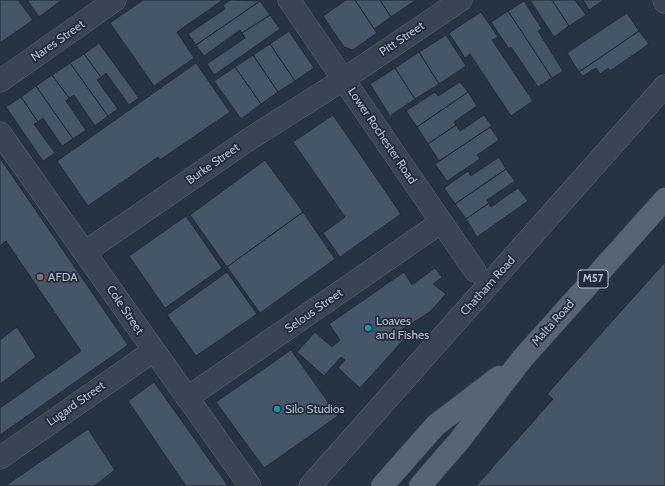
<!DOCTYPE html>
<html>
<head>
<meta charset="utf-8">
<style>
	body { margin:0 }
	canvas { display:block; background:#253343 }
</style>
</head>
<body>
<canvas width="665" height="486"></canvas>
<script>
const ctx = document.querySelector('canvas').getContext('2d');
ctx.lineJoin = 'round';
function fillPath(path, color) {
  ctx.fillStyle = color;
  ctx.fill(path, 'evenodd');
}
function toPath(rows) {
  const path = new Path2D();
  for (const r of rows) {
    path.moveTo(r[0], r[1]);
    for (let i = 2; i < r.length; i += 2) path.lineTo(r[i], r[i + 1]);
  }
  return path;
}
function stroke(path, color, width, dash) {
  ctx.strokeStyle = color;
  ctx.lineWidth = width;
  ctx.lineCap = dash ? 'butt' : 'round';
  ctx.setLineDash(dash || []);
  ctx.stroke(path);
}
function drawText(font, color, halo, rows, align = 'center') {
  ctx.font = font + ' Cabin,sans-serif';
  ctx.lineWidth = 3.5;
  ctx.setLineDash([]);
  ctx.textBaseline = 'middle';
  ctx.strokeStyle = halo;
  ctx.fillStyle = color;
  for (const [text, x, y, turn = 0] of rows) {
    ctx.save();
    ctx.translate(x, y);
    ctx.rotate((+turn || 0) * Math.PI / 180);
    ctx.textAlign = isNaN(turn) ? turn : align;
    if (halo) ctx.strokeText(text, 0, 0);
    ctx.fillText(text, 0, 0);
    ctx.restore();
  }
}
const building = toPath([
	[0,0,18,0,33,20,0,43,0,0],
	[27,0,62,0,39,17,27,0],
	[143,0,223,0,177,32,194,58,154,86,110,23,143,0],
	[230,0,260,1,196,45,188,34,225,9,223,5,230,0],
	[346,0,355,0,377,33,353,50,344,47,323,16,346,0],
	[355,0,380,0,391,17,374,29,355,0],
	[380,0,416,0,391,17,380,0],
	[530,0,552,0,569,26,554,37,530,0],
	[552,0,575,0,586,15,569,26,552,0],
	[583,0,604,0,589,10,583,0],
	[260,1,270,15,242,33,240,30,204,56,196,45,260,1],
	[524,1,542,29,538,31,563,71,552,78,508,11,524,1],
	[508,11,552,78,538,87,511,47,509,49,491,22,508,11],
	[481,12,498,37,492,40,533,101,511,116,470,54,465,58,449,33,481,12],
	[627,13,639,31,579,72,567,53,627,13],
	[270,15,280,29,214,75,207,64,245,38,242,33,270,15],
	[289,31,314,68,295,81,270,44,289,31],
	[639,31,649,44,610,71,608,68,600,74,596,68,583,76,579,72,639,31],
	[446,35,466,66,439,84,419,52,446,35],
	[99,43,139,98,129,105,106,73,101,77,84,54,99,43],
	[270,44,295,81,278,92,253,55,270,44],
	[419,52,439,84,415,99,395,68,419,52],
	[84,54,101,77,97,80,118,109,108,116,70,63,84,54],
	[253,55,278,92,261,104,235,67,253,55],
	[70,63,108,116,95,126,74,95,69,98,52,75,70,63],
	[196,63,230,112,160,160,158,157,88,206,57,161,196,63],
	[235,67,261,104,241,119,214,81,235,67],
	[395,68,415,99,390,116,370,84,395,68],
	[52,75,69,98,66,101,86,130,73,139,36,86,52,75],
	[460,82,468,92,417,127,406,111,435,92,438,96,460,82],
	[36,86,73,139,62,146,43,118,38,122,21,97,36,86],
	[468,92,477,106,454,122,456,125,428,144,417,127,468,92],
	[21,97,38,122,34,124,55,153,43,161,6,107,21,97],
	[333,115,401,214,340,257,323,233,345,217,293,142,333,115],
	[484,115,492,126,439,161,428,144,456,125,460,131,484,115],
	[490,127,499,140,477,155,480,159,447,181,435,164,490,127],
	[499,157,506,169,455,204,444,188,468,171,471,176,499,157],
	[0,158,128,345,0,435,0,408,81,351,6,241,0,246,0,158],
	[265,160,303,212,227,267,190,215,265,160],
	[506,169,515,181,487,200,489,203,466,219,455,204,506,169],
	[518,188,528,201,477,237,466,219,489,203,491,207,518,188],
	[303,212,335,259,260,313,227,267,303,212],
	[186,216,222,268,165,308,129,256,186,216],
	[665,262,665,486,476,486,553,399,547,394,665,262],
	[435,268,442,277,433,284,446,294,431,311,400,331,406,337,360,388,338,368,345,360,341,357,324,376,297,352,315,332,332,347,340,340,329,324,404,272,412,285,435,268],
	[227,272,257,314,196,356,167,315,227,272],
	[17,327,36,357,0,384,0,340,17,327],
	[291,350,338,416,264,468,216,402,291,350],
	[154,382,228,486,186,486,128,401,154,382],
	[88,429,115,470,94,486,5,486,88,429]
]);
fillPath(building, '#465567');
stroke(building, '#202c3a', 1);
const street = toPath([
	[289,0,475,271],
	[664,0,665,2],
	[0,81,115,0],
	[0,133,250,486],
	[85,252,251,138,344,79,461,0],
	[187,398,440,223],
	[0,458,153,351],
	[310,486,665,86]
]);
const primary = toPath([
	[382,486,436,425,499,377],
	[420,486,459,441,522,359,665,199]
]);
stroke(street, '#576370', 23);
stroke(primary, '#434e5c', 23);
stroke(street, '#394553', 22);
stroke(primary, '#576473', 22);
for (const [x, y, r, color] of [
	[40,277,4,"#8d6e63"],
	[368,328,4,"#0f9aa8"],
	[277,409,4,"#0f9aa8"]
]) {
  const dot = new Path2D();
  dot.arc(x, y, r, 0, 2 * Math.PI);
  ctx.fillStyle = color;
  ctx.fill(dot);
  stroke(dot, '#1e2a38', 1.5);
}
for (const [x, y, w] of [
	[593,279,30]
]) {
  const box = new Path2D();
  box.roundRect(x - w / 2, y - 9, w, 18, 3);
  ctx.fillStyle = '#1e2a38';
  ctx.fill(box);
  stroke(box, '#b6c0cd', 1);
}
drawText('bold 11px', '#b6c0cd', null, [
	["M57",593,279]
]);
drawText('12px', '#b6c0cd', '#1e2a38', [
	["Pitt Street",402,39,-34],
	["Nares Street",58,41,-35],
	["Lower Rochester Road",382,136,56],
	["Burke Street",213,164,-35],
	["Chatham Road",488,286,-48],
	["Cole Street",125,310,56],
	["Selous Street",314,311,-35],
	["Malta Road",553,323,-48],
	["Lugard Street",76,404,-35]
]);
drawText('12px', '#b6c0cd', '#1e2a38', [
	["AFDA",48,277],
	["Loaves",376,321],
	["and Fishes",376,335],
	["Silo Studios",285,409]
], 'left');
</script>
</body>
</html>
